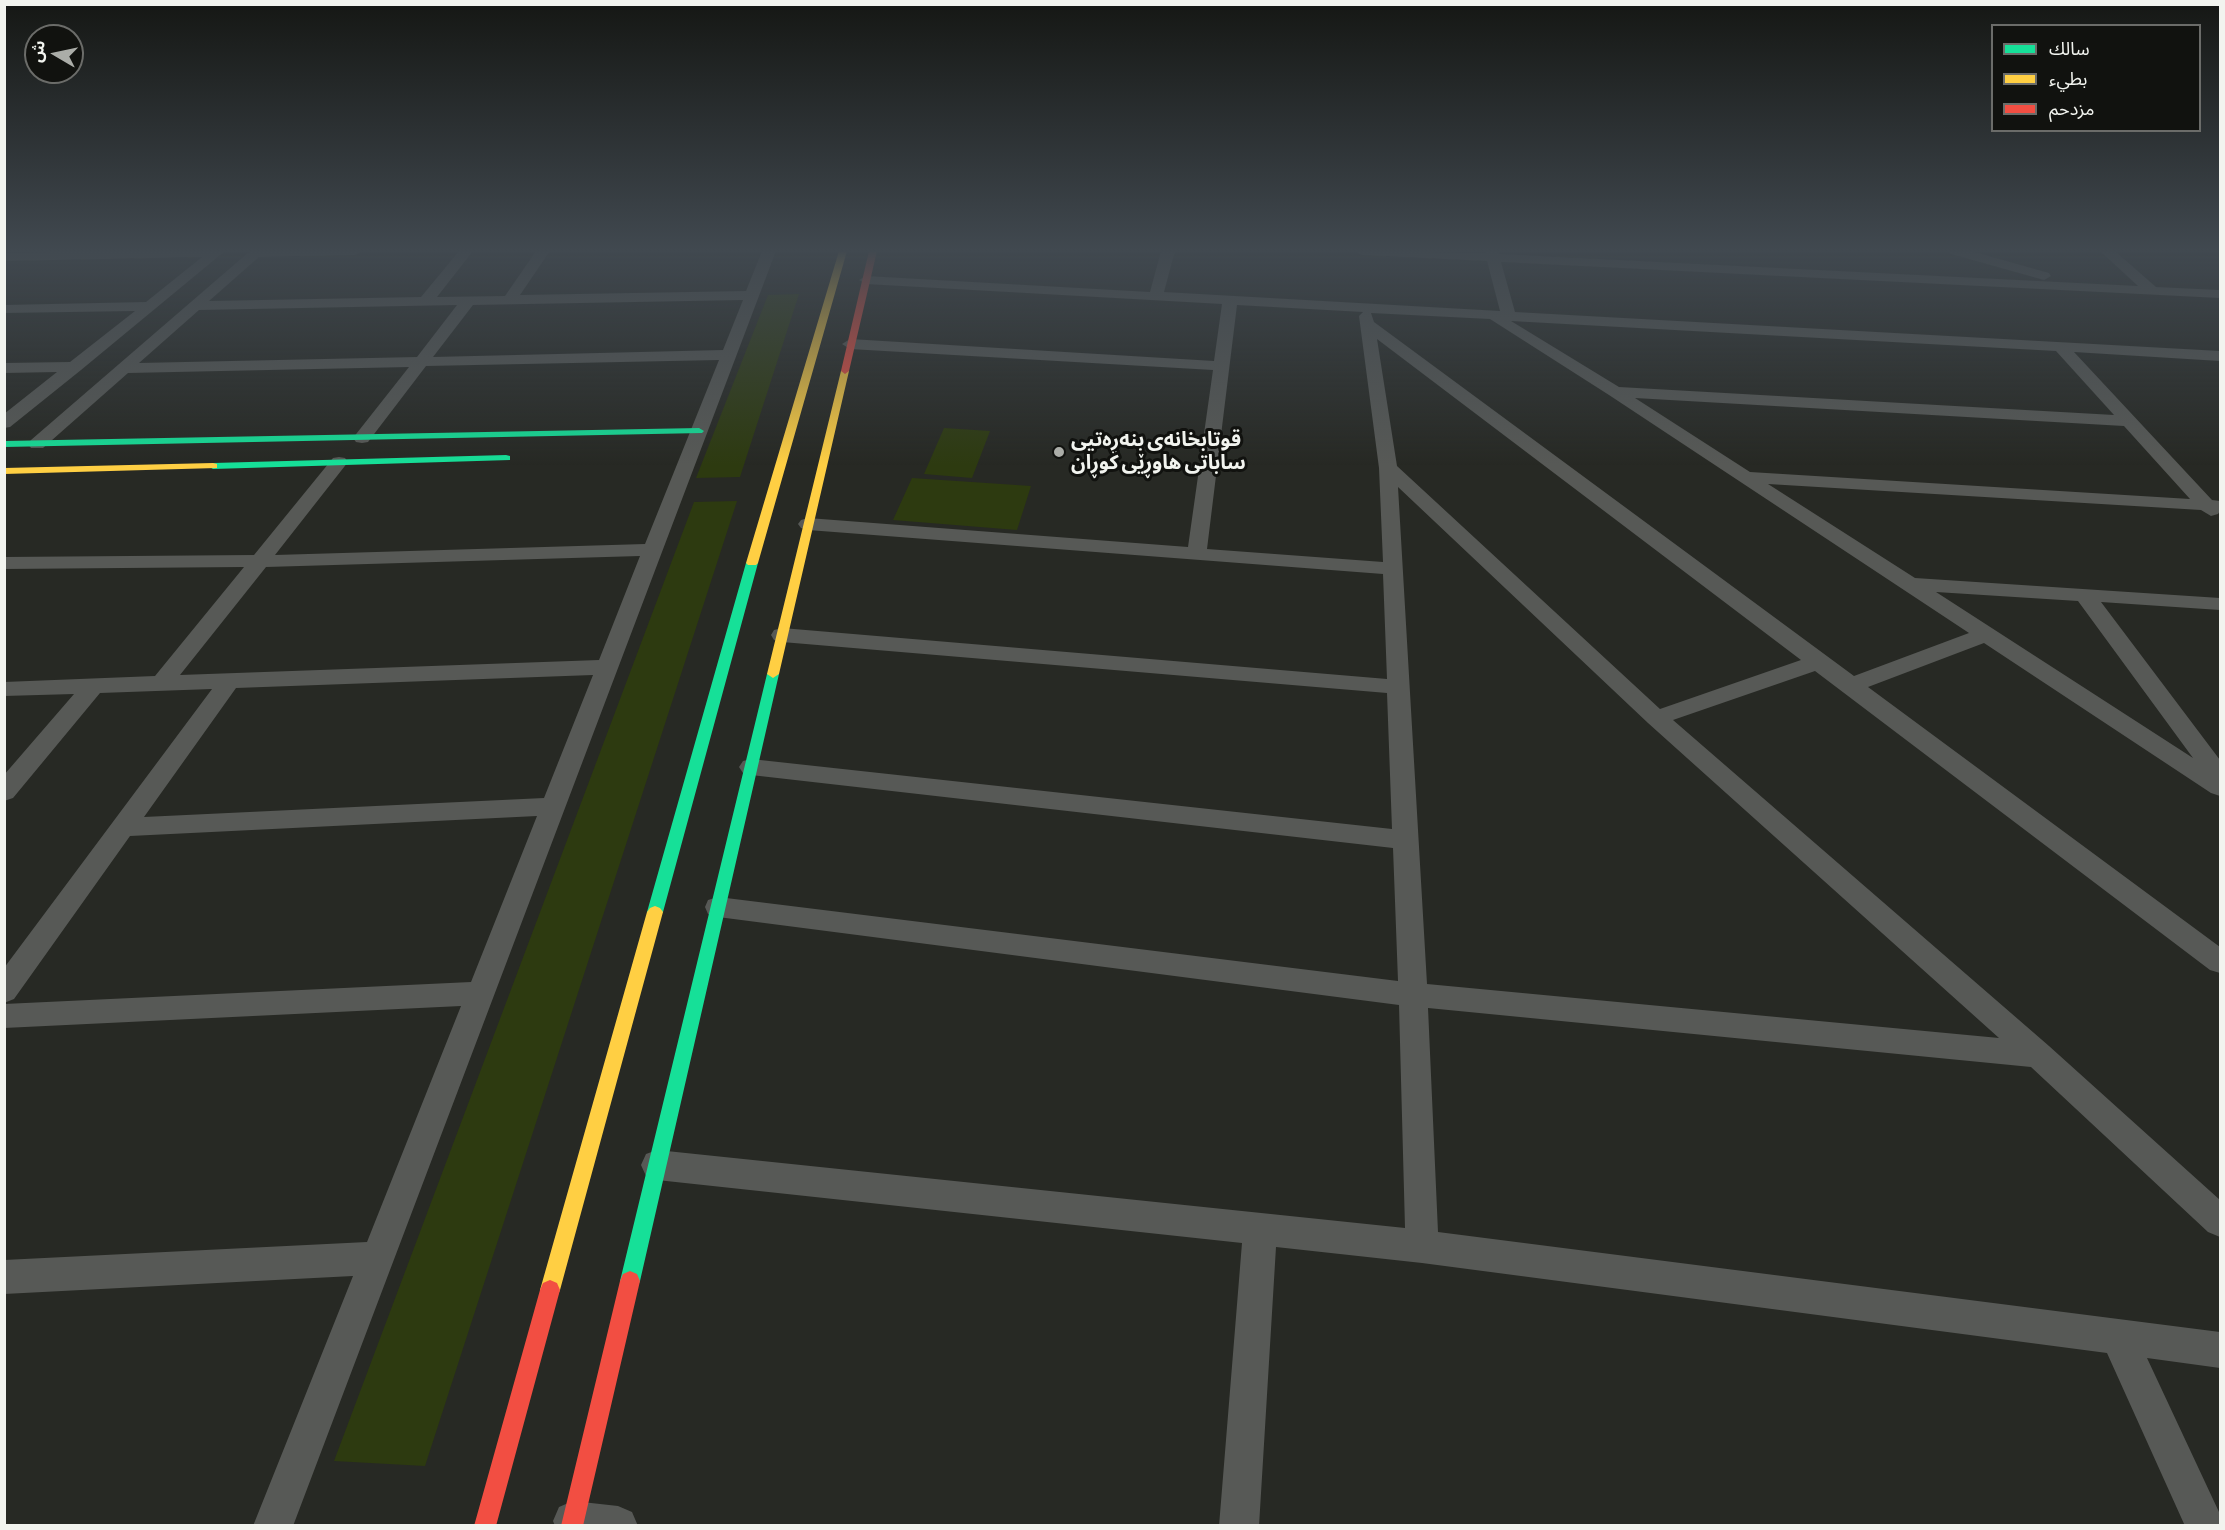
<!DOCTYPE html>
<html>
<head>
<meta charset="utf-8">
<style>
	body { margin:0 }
	#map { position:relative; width:2225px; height:1530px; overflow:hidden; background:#272924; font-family:"Alegreya Sans","Noto Sans Arabic",sans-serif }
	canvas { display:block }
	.frame { position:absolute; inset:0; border:6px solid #f2f4ef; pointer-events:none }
	.legend { position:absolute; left:1991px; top:24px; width:210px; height:108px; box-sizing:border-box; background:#11120f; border:2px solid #6b6c69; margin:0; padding:8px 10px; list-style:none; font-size:18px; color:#f2f4ef }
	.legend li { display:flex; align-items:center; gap:12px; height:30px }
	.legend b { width:30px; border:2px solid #6b6c69 }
	.north { position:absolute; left:24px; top:24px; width:60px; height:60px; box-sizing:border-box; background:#11120f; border:2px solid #6b6c69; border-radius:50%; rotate:279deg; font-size:16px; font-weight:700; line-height:24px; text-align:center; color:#f2f4ef }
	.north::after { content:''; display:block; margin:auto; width:21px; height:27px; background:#abada8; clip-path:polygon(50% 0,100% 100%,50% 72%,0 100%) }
</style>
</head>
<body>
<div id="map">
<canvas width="2225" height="1530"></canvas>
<div class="frame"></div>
<ul class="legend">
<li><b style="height:8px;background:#16e098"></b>سالك</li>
<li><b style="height:8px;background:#ffcf43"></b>بطيء</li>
<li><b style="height:8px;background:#f24e42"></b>مزدحم</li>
</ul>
<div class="north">ش</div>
</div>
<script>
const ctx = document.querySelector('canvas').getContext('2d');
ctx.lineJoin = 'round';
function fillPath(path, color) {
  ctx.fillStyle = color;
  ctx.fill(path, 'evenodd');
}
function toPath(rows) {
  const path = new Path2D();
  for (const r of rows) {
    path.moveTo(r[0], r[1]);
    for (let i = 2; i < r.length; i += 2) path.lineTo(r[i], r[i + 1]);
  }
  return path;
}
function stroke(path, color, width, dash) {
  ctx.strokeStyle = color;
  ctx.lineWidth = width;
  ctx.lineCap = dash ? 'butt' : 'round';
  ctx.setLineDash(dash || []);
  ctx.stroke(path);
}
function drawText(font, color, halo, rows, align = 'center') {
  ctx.font = font + ' "Alegreya Sans","Noto Sans Arabic",sans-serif';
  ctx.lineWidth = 6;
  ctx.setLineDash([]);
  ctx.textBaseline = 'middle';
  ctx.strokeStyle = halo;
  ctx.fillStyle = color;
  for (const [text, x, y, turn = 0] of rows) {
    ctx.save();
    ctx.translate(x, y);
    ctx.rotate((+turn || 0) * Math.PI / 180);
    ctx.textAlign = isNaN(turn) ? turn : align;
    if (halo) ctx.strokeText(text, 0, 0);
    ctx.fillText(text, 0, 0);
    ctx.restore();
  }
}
fillPath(toPath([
	[799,294,740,477,696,478,768,295],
	[944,428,990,431,972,478,924,474],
	[912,478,1031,486,1017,530,893,520],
	[737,501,425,1466,334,1461,694,502]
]), '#2d3a10');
fillPath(toPath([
	[109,251,225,251,81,370,10,427,4,428,4,414,57,372,4,373,4,363,70,362,135,311,4,313,4,305,146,302,202,257,4,261,4,253,109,251],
	[250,251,362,251,355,255,259,257,209,301,421,297,459,251,473,251,437,297,505,296,536,251,550,251,520,295,746,291,762,251,776,251,293,1526,253,1526,353,1276,4,1294,4,1260,367,1242,461,1006,4,1028,4,1004,471,982,537,816,130,836,14,999,4,1003,4,968,212,689,100,693,13,798,4,801,4,775,74,694,4,696,4,682,155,676,244,567,4,569,4,557,254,555,333,458,339,457,345,458,348,462,275,555,645,544,719,360,426,366,368,442,362,443,356,442,353,438,409,367,128,373,43,448,31,448,28,444,31,440,250,251],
	[743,300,723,350,433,357,473,305,743,300],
	[457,305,417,357,139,363,199,310,457,305],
	[640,556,599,660,180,675,266,567,640,556],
	[593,675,544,798,144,817,236,688,593,675],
	[1161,251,1175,251,1164,292,1500,311,1487,261,1362,255,1355,251,1485,253,1484,251,1498,251,1499,254,2138,286,2100,251,2115,251,2156,287,2220,290,2220,298,1501,262,1515,312,2220,351,2220,361,2074,352,2212,500,2220,501,2220,511,2218,514,2211,516,2201,510,1768,484,1915,578,2220,598,2220,610,2101,602,2220,760,2220,796,2211,793,1984,643,1868,687,2220,947,2220,973,2210,970,1815,671,1673,720,2049,1046,2220,1200,2220,1237,2208,1232,2031,1067,1428,1008,1438,1232,2220,1332,2220,1368,2147,1358,2219,1512,2220,1526,2185,1526,2107,1353,1422,1263,1276,1247,1259,1526,1219,1526,1242,1243,657,1180,646,1176,641,1165,646,1154,657,1150,1405,1228,1399,1005,718,917,708,914,705,907,708,900,718,897,1398,981,1393,848,751,775,743,773,739,767,743,761,751,759,1392,829,1387,693,782,642,774,640,771,635,774,630,782,628,1387,679,1383,574,808,530,801,528,798,524,801,520,808,518,1188,547,1213,370,850,349,842,344,850,339,1214,361,1222,304,866,284,859,280,866,276,1150,292,1161,251],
	[1237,305,1363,312,1359,316,1379,468,1383,562,1207,549,1237,305],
	[1371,313,1490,319,1609,395,1969,633,1854,676,1374,322,1371,313],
	[1511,321,2056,351,2114,415,1619,387,1511,321],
	[1377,339,1801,660,1660,709,1397,466,1377,339],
	[1635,398,2124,426,2190,499,1750,472,1635,398],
	[1398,487,1648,723,1999,1038,1427,984,1398,487],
	[1936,592,2078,601,2193,758,1936,592],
	[1949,251,1971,251,2049,273,2051,276,2044,280,1951,254,1949,251],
	[573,1501,618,1506,632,1512,638,1526,555,1526,553,1521,559,1507,573,1501]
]), '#575956');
fillPath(toPath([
	[699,428,704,431,702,433,4,447,4,441,699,428],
	[506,455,510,456,510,460,213,469,208,466,213,463,506,455],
	[752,560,758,563,663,912,660,916,655,918,650,916,647,912,746,563,752,560],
	[773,670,779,674,640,1281,637,1288,630,1291,623,1288,620,1281,767,674,773,670]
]), '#16e098');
fillPath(toPath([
	[839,251,847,251,758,563,756,565,748,565,746,563,839,251],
	[845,368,849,371,779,674,773,678,767,674,841,371,845,368],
	[213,463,217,464,217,468,4,474,4,468,213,463],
	[655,906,660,908,663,912,560,1290,557,1297,550,1300,543,1297,540,1290,647,912,650,908,655,906]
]), '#ffcf43');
fillPath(toPath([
	[869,251,877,251,849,371,845,374,841,371,869,251],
	[630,1271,637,1274,640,1281,583,1526,561,1526,620,1281,623,1274,630,1271],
	[550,1280,557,1283,560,1290,496,1526,474,1526,540,1290,543,1283,550,1280]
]), '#f24e42');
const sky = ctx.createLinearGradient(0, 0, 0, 465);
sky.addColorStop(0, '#151714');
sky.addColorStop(0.54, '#414950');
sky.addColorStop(1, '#41495000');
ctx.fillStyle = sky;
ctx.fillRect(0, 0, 2225, 465);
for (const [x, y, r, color] of [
	[1059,452,6,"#abada8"]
]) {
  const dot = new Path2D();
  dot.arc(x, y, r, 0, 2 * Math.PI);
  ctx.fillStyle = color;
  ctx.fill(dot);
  stroke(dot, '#11120f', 2);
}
drawText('bold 20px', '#f2f4ef', '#11120f', [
	["قوتابخانەی بنەڕەتیی",1071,440],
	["ساباتی هاوڕێی کوڕان",1071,463]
], 'left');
</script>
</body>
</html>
